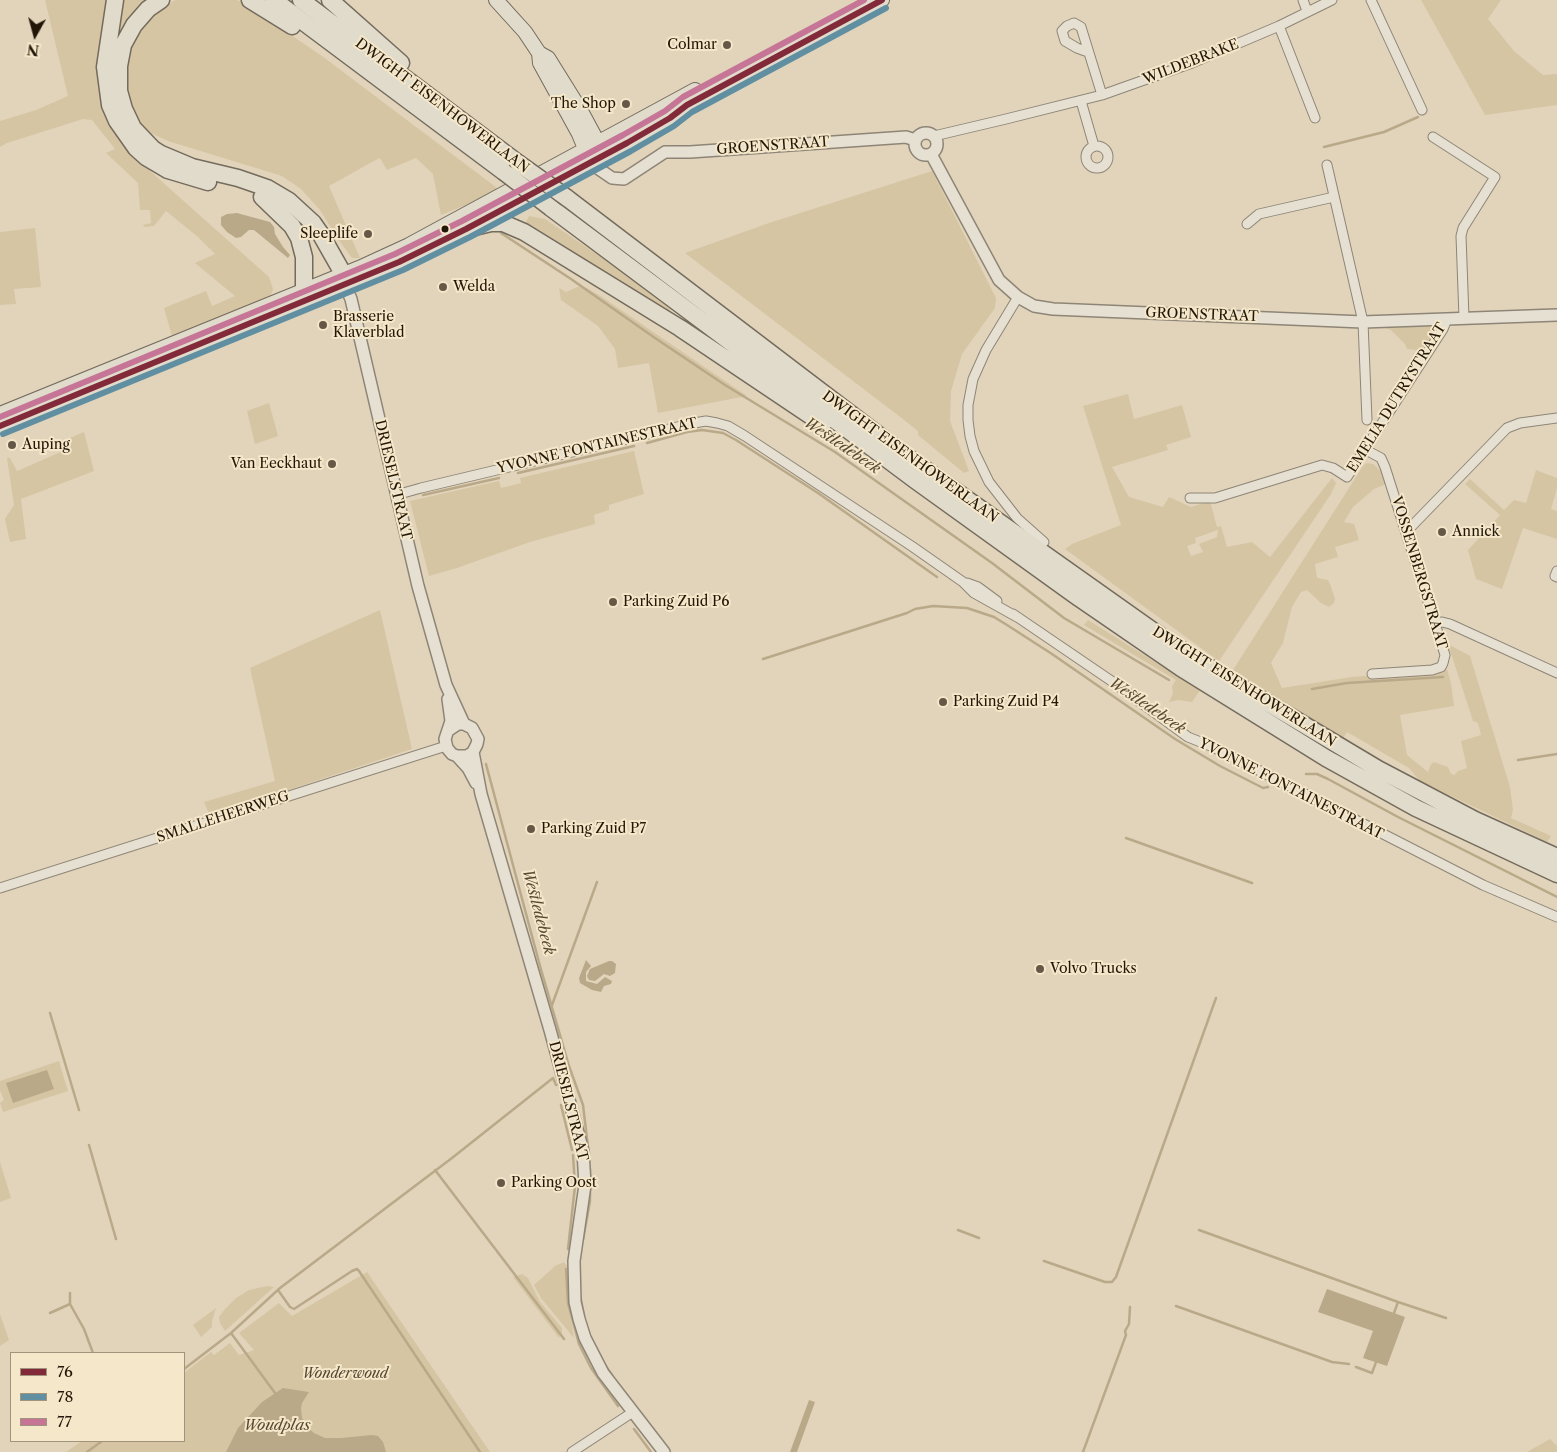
<!DOCTYPE html>
<html>
<head>
<meta charset="utf-8">
<style>
	body { margin:0 }
	#map { position:relative; width:1557px; height:1452px; overflow:hidden; background:#e1d4bb; font-family:"Libre Caslon Text",serif }
	canvas { display:block }
	.legend { position:absolute; left:10px; top:1352px; width:175px; height:90px; box-sizing:border-box; background:#f5e7c9; border:1px solid #a1937c; margin:0; padding:6px 9px; list-style:none; font-size:15px; color:#221608 }
	.legend li { display:flex; align-items:center; gap:10px; height:25px }
	.legend b { width:25px; border:1px solid #a1937c }
	.north { position:absolute; left:10px; top:10px; width:50px; height:50px; -webkit-text-stroke:4px #f5e7c9; paint-order:stroke; rotate:187deg; font-size:14px; font-weight:700; line-height:20px; text-align:center; color:#221608 }
	.north::after { content:''; display:block; margin:auto; width:18px; height:22px; background:#221608; clip-path:polygon(50% 0,100% 100%,50% 72%,0 100%) }
</style>
</head>
<body>
<div id="map">
<canvas width="1557" height="1452"></canvas>
<ul class="legend">
<li><b style="height:6px;background:#822a3a"></b>76</li>
<li><b style="height:6px;background:#618fa2"></b>78</li>
<li><b style="height:6px;background:#c67596"></b>77</li>
</ul>
<div class="north">N</div>
</div>
<script>
const ctx = document.querySelector('canvas').getContext('2d');
ctx.lineJoin = 'round';
function fillPath(path, color) {
  ctx.fillStyle = color;
  ctx.fill(path, 'evenodd');
}
function toPath(rows) {
  const path = new Path2D();
  for (const r of rows) {
    if (r.length === 3) {
      path.moveTo(r[0] + r[2], r[1]);
      path.arc(r[0], r[1], r[2], 0, 2 * Math.PI);
      continue;
    }
    path.moveTo(r[0], r[1]);
    for (let i = 2; i < r.length; i += 2) path.lineTo(r[i], r[i + 1]);
  }
  return path;
}
function stroke(path, color, width, dash) {
  ctx.strokeStyle = color;
  ctx.lineWidth = width;
  ctx.lineCap = dash ? 'butt' : 'round';
  ctx.setLineDash(dash || []);
  ctx.stroke(path);
}
function drawText(font, color, halo, rows, align = 'center') {
  ctx.font = font + ' "Libre Caslon Text",serif';
  ctx.lineWidth = 4;
  ctx.setLineDash([]);
  ctx.textBaseline = 'middle';
  ctx.strokeStyle = halo;
  ctx.fillStyle = color;
  for (const [text, x, y, turn = 0] of rows) {
    ctx.save();
    ctx.translate(x, y);
    ctx.rotate((+turn || 0) * Math.PI / 180);
    ctx.textAlign = isNaN(turn) ? turn : align;
    if (halo) ctx.strokeText(text, 0, 0);
    ctx.fillText(text, 0, 0);
    ctx.restore();
  }
}
fillPath(toPath([
	[45,0,109,0,99,79,101,101,109,121,121,141,131,154,269,277,273,289,270,297,172,336,164,308,206,291,212,306,235,296,195,263,215,254,198,237,166,211,154,226,144,227,143,225,151,223,150,210,140,210,138,183,106,153,115,149,92,120,83,119,7,143,0,147,0,121,36,110,68,96],
	[122,0,153,0,146,5,111,91],
	[175,0,237,0,247,5,322,56,501,191,441,215,433,174,416,158,387,170,380,158,372,162,329,186,360,258,352,258,338,239,320,210,301,189,282,176,168,141,146,131,139,122,127,99,126,79,128,54,133,39,151,15],
	[1421,0,1501,0,1488,19,1514,51,1543,75,1557,74,1557,105,1485,115],
	[932,171,996,298,995,308,962,354,951,391,950,421,969,471,964,473,918,435,918,431,899,416,685,253,769,223],
	[529,216,545,219,607,261,671,309,665,315,526,227,526,222],
	[35,228,41,287,14,289,16,304,0,305,0,232],
	[580,286,585,287,602,297,747,396,658,413,649,363,618,368,615,349,598,326,561,300,559,288,566,292],
	[1432,324,1436,325,1437,332,1431,337,1427,348,1423,351,1407,349,1405,344,1391,330,1382,327],
	[1128,394,1134,419,1182,405,1191,437,1166,445,1168,450,1112,467,1129,497,1163,507,1169,497,1191,507,1210,501,1217,527,1221,526,1227,547,1252,542,1270,557,1332,478,1336,483,1331,494,1219,661,1065,549,1072,544,1121,525,1083,406],
	[1218,530,1217,537,1199,544,1203,552,1191,556,1187,546,1196,543,1195,538],
	[269,403,278,436,255,444,247,411],
	[84,432,94,471,21,499,26,539,10,542,5,519,14,505,7,458,10,458,17,471,63,451,60,442],
	[634,451,644,494,609,505,609,510,594,515,595,524,530,542,457,568,429,576,410,501,499,481,501,488,521,483,520,478],
	[1367,463,1373,464,1382,472,1386,484,1374,489,1353,507,1344,522,1354,524,1359,540,1335,547,1338,557,1315,564,1317,578,1328,580,1330,584,1335,599,1334,603,1329,607,1321,603,1307,590,1301,592,1292,607,1283,643,1271,663,1282,688,1352,677,1447,669,1451,683,1454,706,1400,715,1407,755,1428,772,1431,764,1434,762,1448,767,1451,774,1454,775,1458,771,1467,768,1461,741,1481,735,1478,723,1473,721,1448,644,1470,656,1510,787,1513,810,1511,818,1551,836,1547,842,1420,781,1409,768,1347,732,1343,738,1233,670,1363,466],
	[1536,470,1557,478,1557,488,1551,509,1557,511,1557,539,1523,528,1502,589,1476,579,1468,550,1500,515,1465,484,1470,479,1504,510,1514,500,1526,503],
	[380,610,412,749,210,816,204,802,275,781,250,668],
	[1088,620,1200,690,1192,702,1178,700,1169,702,1173,693,1172,686,1176,680,1084,625],
	[59,1061,68,1091,3,1112,0,1103,4,1100,0,1090,0,1081],
	[0,1162,11,1198,0,1202],
	[564,1262,567,1266,567,1294,574,1338,541,1298,534,1285,555,1266],
	[367,1272,490,1452,66,1452,82,1441,184,1441,184,1373,211,1352,214,1355,230,1343,239,1355,254,1350,239,1333,279,1303,292,1316],
	[522,1274,528,1278,540,1302,562,1328,562,1333,559,1338,513,1277],
	[267,1286,274,1287,225,1331,220,1323,219,1317,225,1309,236,1298,249,1290],
	[216,1308,212,1321,212,1327,201,1337,193,1325],
	[0,1314,9,1340,0,1346],
	[1550,1439,1557,1446,1557,1452,1527,1452]
]), '#d6c5a3');
fillPath(toPath([
	[237,213,270,222,274,227,275,234,283,247,290,255,288,258,254,230,249,230,241,237,236,238,227,232,221,225,221,217,227,214],
	[586,960,591,966,586,972,586,981,597,984,605,977,612,981,611,984,604,986,601,992,592,990,580,983,579,978],
	[609,961,612,961,616,964,615,973,610,976,604,974,595,981,589,980,587,976,590,969],
	[47,1070,54,1089,13,1103,6,1083],
	[1327,1289,1405,1317,1387,1366,1363,1358,1373,1331,1318,1312],
	[283,1388,309,1392,302,1403,301,1408,302,1418,307,1427,314,1433,325,1438,341,1438,372,1435,378,1436,383,1442,386,1452,226,1452,238,1428,262,1402],
	[809,1400,815,1402,797,1452,790,1452]
]), '#baa989');
stroke(toPath([
	[1324,147,1384,132,1418,117],
	[501,233,571,279,655,338,725,385,835,452,992,563,1064,618,1169,680],
	[647,443,687,432,702,430,723,433,736,440,818,493,937,577],
	[518,473,634,446],
	[423,495,499,478],
	[763,659,907,613,915,609,933,606,967,608,994,617,1007,625,1052,654,1175,739,1220,766,1263,788,1268,787],
	[1312,689,1347,683,1443,677],
	[1518,760,1557,754],
	[486,764,540,966,569,1066,583,1105,588,1147],
	[1306,774,1317,774,1328,779,1398,817,1557,897],
	[1126,838,1252,883],
	[552,1005,597,882],
	[50,1013,79,1110],
	[561,1105,572,1150],
	[89,1145,116,1239],
	[590,1169,590,1181],
	[435,1170,564,1339],
	[958,1230,979,1238],
	[1199,1230,1398,1302,1394,1313],
	[583,1240,590,1201,590,1189],
	[568,1249,575,1186,573,1155],
	[1044,1261,1105,1282,1112,1282,1116,1277,1216,998],
	[566,1269,568,1303,579,1344,591,1368,618,1406],
	[278,1290,290,1307,294,1309,352,1271,357,1269,359,1271,480,1452],
	[580,1295,584,1315],
	[1398,1302,1446,1318],
	[70,1304,70,1293],
	[1176,1306,1332,1362,1349,1364],
	[50,1313,70,1304,84,1329,93,1353],
	[231,1333,275,1393],
	[605,1365,612,1375],
	[1356,1367,1372,1373,1376,1362],
	[184,1369,231,1333,280,1288,452,1158,553,1078,556,1085],
	[634,1429,651,1452],
	[87,1452,102,1441],
	[1083,1452,1126,1335,1125,1331,1129,1324,1130,1307]
]), '#baa989', 2.5);
const minor = toPath([
	[1303,0,1307,11],
	[1371,0,1422,110],
	[1279,26,1315,118],
	[1088,52,1077,48,1065,41,1062,31,1067,26,1074,23,1081,27,1102,95],
	[1081,101,1094,146],
	[934,136,1006,119,1102,95,1192,63,1279,26,1332,0],
	[1433,137,1495,177,1463,228,1461,236,1464,318],
	[1097,157,11],
	[1327,165,1363,322,1367,420],
	[1247,224,1259,214,1334,197],
	[1018,297,986,350,973,379,968,405,968,420,970,436,974,451,989,482,1017,518,1044,542],
	[1366,450,1381,458,1385,467,1445,655,1443,663,1441,667,1432,670,1372,674],
	[396,495,421,488,694,423,706,421,717,423,728,426,745,436,913,547,963,582,974,593,1017,617],
	[1190,498,1215,498,1322,465,1333,468,1347,477,1443,329,1447,319],
	[1407,531,1507,428,1520,423,1557,418],
	[1557,571,1555,576,1557,577],
	[967,583,978,587,997,601],
	[1013,614,1110,680,1188,737,1213,747,1483,885,1557,917],
	[1436,623,1442,622,1450,624,1557,673],
	[0,888,446,746],
	[572,1452,633,1412]
]);
const tertiary = toPath([
	[926,144,11],
	[931,154,999,280,1018,297,1034,306,1053,309,1363,322,1557,315],
	[591,161,593,165,612,178,624,179,665,152,690,152,906,137,915,140],
	[342,278,351,299,358,329,418,586,446,685,464,724],
	[448,699,451,721,445,739,447,748,452,754,457,756,467,756,473,752,477,744,478,739,472,728,464,724,458,724,449,730],
	[473,752,481,794,550,1030,583,1151,585,1185,574,1261,575,1302,579,1319,585,1338,603,1373,664,1452],
	[457,756,468,768,476,783]
]);
const primary = toPath([
	[496,0,525,32,539,53,548,58,581,111,595,137,601,152],
	[539,53,540,63,579,134,589,158],
	[0,414,359,268,409,245,695,90],
	[0,426,363,278,399,262,466,229,627,143,670,118,687,105,882,0]
]);
const motorway = toPath([
	[115,0,105,67,110,105,117,121,136,148,146,157,168,170,208,182],
	[161,0,148,9,134,25,123,45,119,66,119,91,124,109,133,128,153,149,161,154,192,167,238,178,267,188,289,201,313,223,320,233,341,270,341,276],
	[250,0,292,26],
	[274,0,504,172],
	[301,0,518,163],
	[330,0,401,63],
	[262,197,292,226,299,238,304,257,304,291],
	[567,198,906,456,1163,638,1234,683,1378,769,1475,820,1557,857],
	[551,208,915,480,1079,598,1181,668,1326,758,1416,808,1557,874],
	[466,229,491,223,503,223,524,232,680,328,823,424]
]);
stroke(minor, '#8e8576', 11);
stroke(tertiary, '#8e8576', 14);
stroke(primary, '#746b5d', 16);
stroke(motorway, '#746b5d', 19);
stroke(minor, '#e6e0d3', 9);
stroke(tertiary, '#e6e0d3', 11);
stroke(primary, '#e1dbcc', 14);
stroke(motorway, '#e1dbcc', 16);
const motorwayBridge = toPath([
	[518,163,567,198],
	[504,172,551,208]
]);
stroke(motorwayBridge, '#746b5d', 19, []);
stroke(motorwayBridge, '#e1dbcc', 16);
stroke(toPath([
	[0,426,399,262,466,229,627,143,670,118,687,105,882,0]
]), '#822a3a', 6);
stroke(toPath([
	[3,434,403,270,470,237,631,151,674,126,692,112,886,8]
]), '#618fa2', 6);
stroke(toPath([
	[0,417,395,254,462,221,623,135,665,111,683,97,864,0]
]), '#c67596', 6);
for (const [x, y, r, color] of [
	[727,45,5,"#655847"],
	[626,104,5,"#655847"],
	[445,229,4.5,"#221608"],
	[368,234,5,"#655847"],
	[443,287,5,"#655847"],
	[323,325,5,"#655847"],
	[12,445,5,"#655847"],
	[332,464,5,"#655847"],
	[1442,532,5,"#655847"],
	[613,602,5,"#655847"],
	[943,702,5,"#655847"],
	[531,829,5,"#655847"],
	[1040,969,5,"#655847"],
	[501,1183,5,"#655847"]
]) {
  const dot = new Path2D();
  dot.arc(x, y, r, 0, 2 * Math.PI);
  ctx.fillStyle = color;
  ctx.fill(dot);
  stroke(dot, '#f5e7c9', 2);
}
drawText('14px', '#221608', '#f5e7c9', [
	["Colmar",717,45,"right"],
	["The Shop",616,104,"right"],
	["Sleeplife",358,234,"right"],
	["Welda",453,287],
	["Brasserie",333,317],
	["Klaverblad",333,333],
	["Auping",22,445],
	["Van Eeckhaut",322,464,"right"],
	["Annick",1452,532],
	["Parking Zuid P6",623,602],
	["Parking Zuid P4",953,702],
	["Parking Zuid P7",541,829],
	["Volvo Trucks",1050,969],
	["Parking Oost",511,1183]
], 'left');
drawText('14px', '#221608', '#f5e7c9', [
	["WILDEBRAKE",1191,62,-21],
	["DWIGHT EISENHOWERLAAN",442,106,37],
	["GROENSTRAAT",773,146,-4],
	["GROENSTRAAT",1202,315,2],
	["EMELIA DUTRYSTRAAT",1397,398,-58],
	["YVONNE FONTAINESTRAAT",597,446,-13],
	["DWIGHT EISENHOWERLAAN",910,457,36],
	["DRIESELSTRAAT",393,480,77],
	["VOSSENBERGSTRAAT",1419,573,73],
	["DWIGHT EISENHOWERLAAN",1244,687,32],
	["YVONNE FONTAINESTRAAT",1291,789,27],
	["SMALLEHEERWEG",223,817,-18],
	["DRIESELSTRAAT",568,1101,76]
]);
drawText('italic 14px', '#554731', '#f5e7c9', [
	["Wonderwoud",345,1374]
]);
drawText('italic 15px', '#584a33', '#f5e7c9', [
	["Westledebeek",842,446,34],
	["Westledebeek",1147,706,34],
	["Westledebeek",538,912,75],
	["Woudplas",277,1426]
]);
</script>
</body>
</html>
